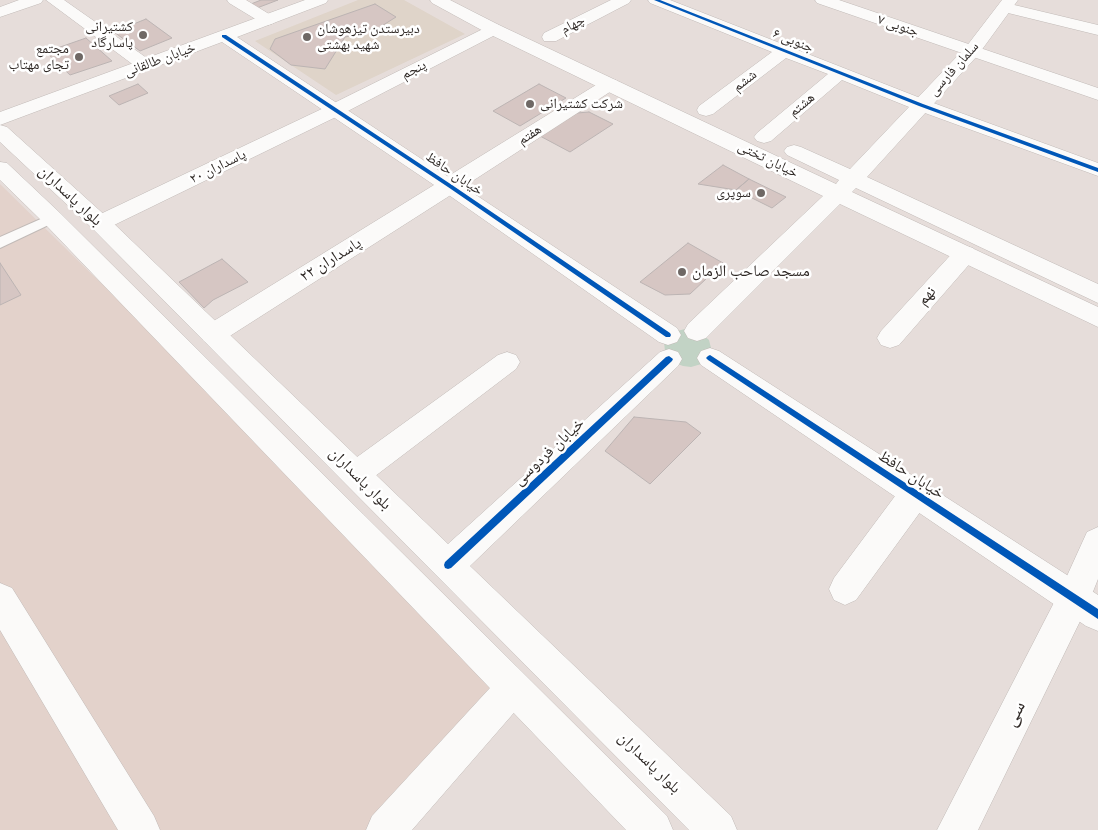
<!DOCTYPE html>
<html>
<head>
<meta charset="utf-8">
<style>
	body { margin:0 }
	canvas { display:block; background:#e6ddda }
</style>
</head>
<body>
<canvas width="1098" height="830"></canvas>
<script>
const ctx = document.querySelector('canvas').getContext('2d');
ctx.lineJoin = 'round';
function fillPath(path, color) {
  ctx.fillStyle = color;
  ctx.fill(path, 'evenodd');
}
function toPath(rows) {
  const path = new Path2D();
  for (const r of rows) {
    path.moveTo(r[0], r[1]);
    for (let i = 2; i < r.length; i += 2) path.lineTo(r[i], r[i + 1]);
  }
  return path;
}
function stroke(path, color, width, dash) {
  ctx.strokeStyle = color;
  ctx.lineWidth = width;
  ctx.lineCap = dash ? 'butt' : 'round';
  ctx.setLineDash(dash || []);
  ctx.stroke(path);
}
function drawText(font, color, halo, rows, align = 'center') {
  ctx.font = font + ' "Archivo Narrow","Noto Naskh Arabic",sans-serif';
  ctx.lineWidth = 5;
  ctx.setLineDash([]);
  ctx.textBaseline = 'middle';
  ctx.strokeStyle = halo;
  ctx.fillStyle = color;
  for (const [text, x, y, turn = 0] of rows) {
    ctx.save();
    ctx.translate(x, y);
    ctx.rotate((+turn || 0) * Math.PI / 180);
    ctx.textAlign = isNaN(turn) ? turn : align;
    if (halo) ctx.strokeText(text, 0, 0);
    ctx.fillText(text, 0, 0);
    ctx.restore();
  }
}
fillPath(toPath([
	[0,184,513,688,386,830,0,830]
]), '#e3d2cb');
fillPath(toPath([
	[358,0,404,0,465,34,336,95,255,41]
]), '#dfd4c9');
fillPath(toPath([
	[685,329,703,335,709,340,712,352,705,363,691,367,683,366,675,363,665,353,664,340,673,332]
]), '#c2d3c5');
const building = toPath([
	[261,0,278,0,257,8,251,4,261,0],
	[375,4,396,17,377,29,367,29,365,33,345,37,325,69,291,65,270,49,275,39,375,4],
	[146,19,172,38,140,51,114,32,146,19],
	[86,38,112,61,70,75,46,52,86,38],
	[138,84,148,93,119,105,109,96,138,84],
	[539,84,566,98,520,126,493,111,539,84],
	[589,112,613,124,570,152,540,136,577,113,589,112],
	[723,165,749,179,736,190,698,184,723,165],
	[749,179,786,197,772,208,736,190,749,179],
	[688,243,723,263,690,294,665,295,640,282,688,243],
	[222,259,248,282,213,300,204,308,179,282,222,259],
	[0,263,21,295,0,305,0,263],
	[634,417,686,422,701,433,650,484,605,451,634,417]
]);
fillPath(building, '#d6c6c3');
stroke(building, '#bcb4b3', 1);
const lane = toPath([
	[52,214,58,218,57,221,0,248,0,237,52,214]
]);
const street = toPath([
	[19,0,43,0,41,3,0,17,0,7,19,0],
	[46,0,64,0,151,61,154,65,151,69,145,70,139,69,46,0],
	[227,0,246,0,274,17,276,20,274,23,268,25,262,23,229,3,227,0],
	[611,0,631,0,629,3,556,41,544,41,542,37,544,33,611,0],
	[648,0,670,0,928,101,1098,163,1098,176,914,109,842,80,771,141,764,143,757,141,754,137,757,133,828,74,786,58,713,114,706,116,699,114,697,110,699,106,772,52,650,3,648,0],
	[815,0,839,0,1098,88,1098,100,817,3,815,0],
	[1006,3,1098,25,1098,35,1000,11,998,8,1000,5,1006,3],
	[493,24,499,25,501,29,499,33,342,114,108,228,100,230,92,228,89,223,92,218,328,106,493,24],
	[610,79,616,80,619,84,616,88,457,191,222,341,213,344,204,341,200,334,204,327,604,80,610,79],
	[965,246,973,248,976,254,973,260,899,345,890,348,881,345,877,338,881,331,957,248,965,246],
	[507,352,516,355,520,362,516,369,366,483,356,487,346,483,341,474,346,465,498,355,507,352],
	[915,481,926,484,930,494,926,504,856,600,845,605,834,600,829,589,834,578,904,484,915,481],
	[1098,527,1098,579,1086,609,978,830,937,830,1062,587,1087,532,1098,527],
	[0,583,12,588,154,816,160,830,118,830,0,630,0,583],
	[513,670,525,676,531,688,525,700,412,830,366,830,372,816,501,676,513,670]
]);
const secondary = toPath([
	[305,0,328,0,326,3,237,37,677,328,681,335,677,342,668,345,659,342,443,191,222,42,0,125,0,112,305,0],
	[430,0,450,0,499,25,836,184,839,180,787,155,784,151,787,147,794,145,801,147,850,169,966,47,1002,0,1018,0,978,55,867,177,1098,284,1098,303,856,188,852,192,1098,307,1098,327,840,204,706,338,697,341,688,338,684,331,688,324,823,196,487,33,432,3,430,0],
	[0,125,7,127,108,218,448,544,660,352,669,349,678,352,682,359,678,366,470,566,731,816,737,830,689,830,92,228,0,142,0,125],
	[0,162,7,163,60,213,667,816,673,830,626,830,44,223,0,180,0,162],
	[710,348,719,351,1098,595,1098,631,1086,626,701,365,697,358,701,351,710,348]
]);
stroke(lane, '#c1bab7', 2);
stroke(street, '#c1bab7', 1);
stroke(secondary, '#c1bab7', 1);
fillPath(lane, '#fbfaf9');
fillPath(street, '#fbfaf9');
fillPath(secondary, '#fbfaf9');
fillPath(toPath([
	[654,0,660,0,923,104,1098,168,1098,172,919,106,654,0],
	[222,35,226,35,452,185,670,333,671,335,670,337,666,337,448,187,222,37,222,35],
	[710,355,1098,609,1098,619,708,360,706,358,708,356,710,355],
	[669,356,673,359,672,361,451,568,448,569,445,568,444,565,445,562,666,357,669,356]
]), '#0057b8');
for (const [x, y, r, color] of [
	[143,35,5,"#6f6865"],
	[307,37,5,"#6f6865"],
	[79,57,5,"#6f6865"],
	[530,104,5,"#6f6865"],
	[761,193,5,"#6f6865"],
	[682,272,5,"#6f6865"]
]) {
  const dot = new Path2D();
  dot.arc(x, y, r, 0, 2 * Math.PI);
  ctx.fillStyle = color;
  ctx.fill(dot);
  stroke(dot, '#fff', 2);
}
drawText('14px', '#2f2926', '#fff', [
	["چهام",573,25,-27],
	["۷ جنوبی",898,26,19],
	["۶ جنوبی",793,41,22],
	["خیابان طالقانی",160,60,-20],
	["سلمان فارسی",954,69,-48],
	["پنجم",414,70,-27],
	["ششم",745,81,-38],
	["هشتم",802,105,-40],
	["هفتم",530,135,-33],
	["خیابان تختی",768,160,26],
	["پاسداران ۲۰",218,167,-26],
	["خیابان حافظ",454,174,34]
]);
drawText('14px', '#2f2926', '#fff', [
	["کشتیرانی",133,27],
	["پاسارگاد",133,43],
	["دبیرستدن تیزهوشان",317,29,"left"],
	["شهید بهشتی",317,45,"left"],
	["مجتمع",69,49],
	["تجای مهتاب",69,65],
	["شرکت کشتیرانی",540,104,"left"],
	["سوپری",751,193]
], 'right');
drawText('16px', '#2f2926', '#fff', [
	["بلوار پاسداران",70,196,43],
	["پاسداران ۲۲",331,260,-32],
	["نهم",927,296,-48],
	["خیابان فردوسی",549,452,-43],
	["خیابان حافظ",911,475,33],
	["بلوار پاسداران",360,479,45],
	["بلوار پاسداران",649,763,44]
]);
drawText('16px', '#2f2926', '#fff', [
	["مسجد صاحب الزمان",692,272]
], 'left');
drawText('19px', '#2f2926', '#fff', [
	["سی",1015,714,-63]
]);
</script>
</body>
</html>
